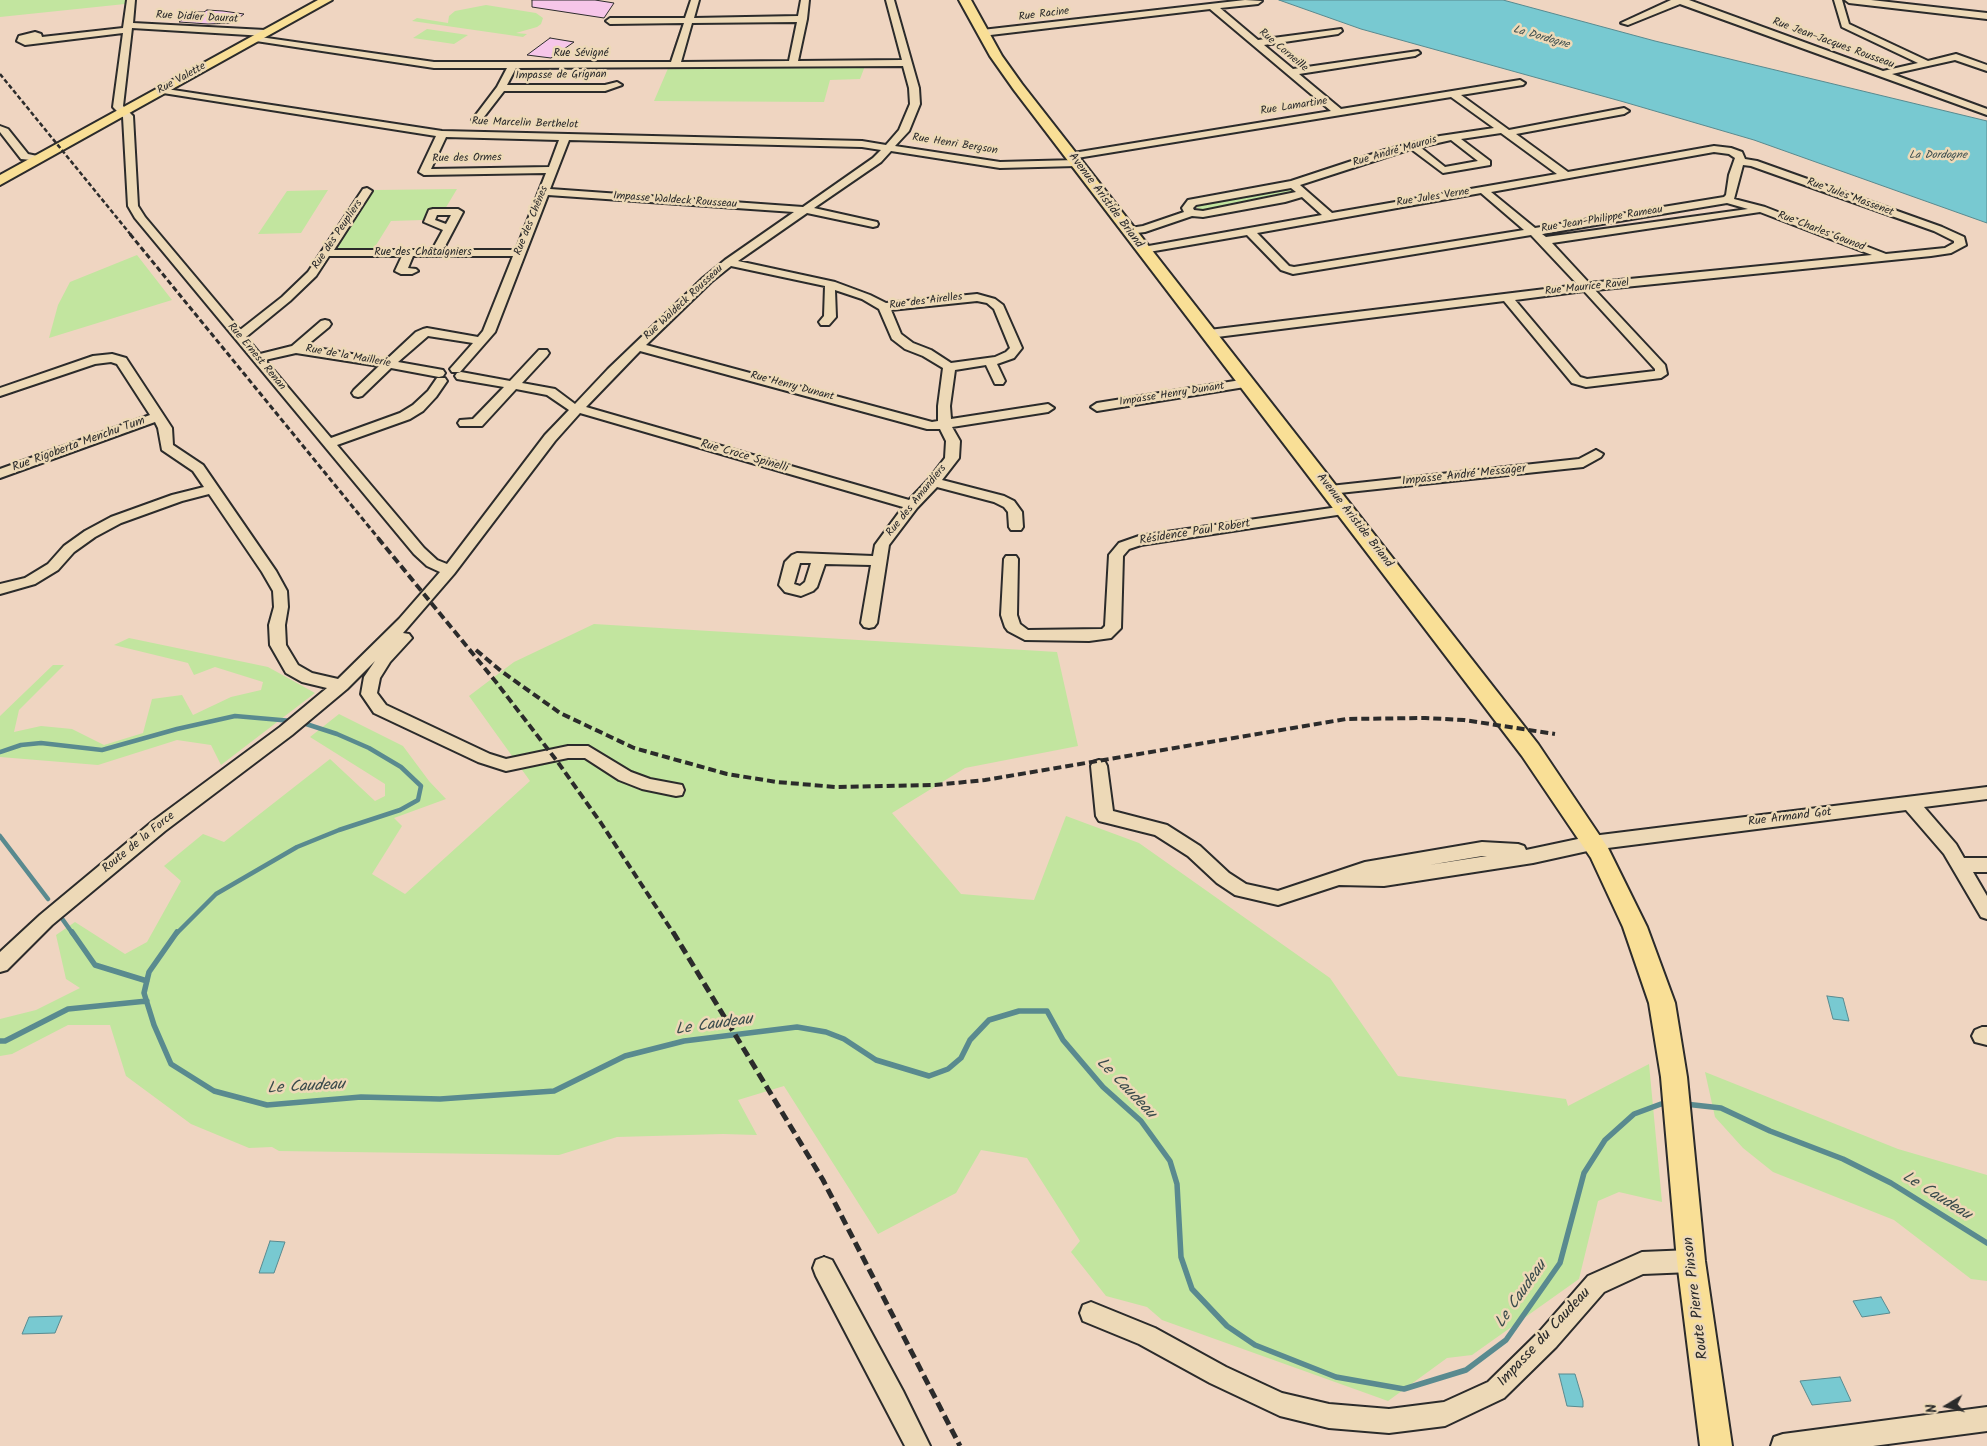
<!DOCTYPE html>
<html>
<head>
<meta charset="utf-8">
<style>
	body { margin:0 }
	#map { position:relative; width:1987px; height:1446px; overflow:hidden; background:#efd5c1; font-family:Kalam,sans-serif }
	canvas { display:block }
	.north { position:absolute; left:1922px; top:1381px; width:50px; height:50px; -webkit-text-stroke:4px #edd9b7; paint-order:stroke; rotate:261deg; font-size:14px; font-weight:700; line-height:20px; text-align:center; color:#2b2b2b }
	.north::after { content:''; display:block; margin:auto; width:18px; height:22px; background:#2b2b2b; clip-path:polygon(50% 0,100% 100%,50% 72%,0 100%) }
</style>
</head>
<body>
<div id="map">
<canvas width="1987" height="1446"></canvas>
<div class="north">N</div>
</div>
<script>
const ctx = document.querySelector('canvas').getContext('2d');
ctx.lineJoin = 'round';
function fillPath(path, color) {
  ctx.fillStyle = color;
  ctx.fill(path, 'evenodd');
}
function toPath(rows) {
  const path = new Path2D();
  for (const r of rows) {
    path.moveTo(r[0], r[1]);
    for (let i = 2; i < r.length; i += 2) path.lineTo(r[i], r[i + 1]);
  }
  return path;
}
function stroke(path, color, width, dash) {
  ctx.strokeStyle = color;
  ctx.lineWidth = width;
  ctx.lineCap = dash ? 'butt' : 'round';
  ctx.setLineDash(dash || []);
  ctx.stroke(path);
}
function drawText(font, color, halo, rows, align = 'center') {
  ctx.font = font + ' Kalam,sans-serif';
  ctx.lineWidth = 5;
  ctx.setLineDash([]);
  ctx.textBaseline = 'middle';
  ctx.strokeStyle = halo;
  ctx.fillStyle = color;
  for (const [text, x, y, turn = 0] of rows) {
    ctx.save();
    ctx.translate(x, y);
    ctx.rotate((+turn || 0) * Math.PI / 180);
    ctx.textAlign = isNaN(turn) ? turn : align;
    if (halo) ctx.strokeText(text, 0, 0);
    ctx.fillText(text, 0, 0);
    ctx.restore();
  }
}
fillPath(toPath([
	[0,0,125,0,125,4,0,17],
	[486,5,536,13,543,18,541,24,537,27,516,33,527,34,523,37,412,21,417,18,448,23,449,16,455,11],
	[427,29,468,35,454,44,413,38],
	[669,66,865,66,860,79,830,80,824,102,654,101],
	[1288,188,1296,192,1207,211,1197,208,1196,205,1198,203],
	[457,189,445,209,429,209,423,220,391,221,373,250,334,251,374,190],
	[328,190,301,233,258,234,287,191],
	[137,255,172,300,49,338,58,305,70,282],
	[594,624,1057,652,1078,746,965,768,892,813,961,894,1034,900,1066,816,1139,843,1330,978,1398,1076,1566,1099,1568,1106,1649,1064,1662,1202,1619,1192,1598,1201,1579,1279,1472,1355,1447,1358,1388,1401,1162,1320,1147,1307,1106,1296,1071,1252,1080,1241,1027,1158,981,1150,956,1193,878,1234,784,1086,738,1100,757,1135,723,1134,617,1137,559,1155,279,1151,272,1147,249,1148,191,1124,126,1076,110,1025,68,1025,12,1054,0,1056,0,1019,36,1010,80,988,66,979,56,935,75,922,125,954,147,942,181,881,164,866,203,834,224,842,330,759,375,801,385,796,385,784,310,737,339,714,403,746,429,781,446,799,394,818,402,826,372,874,405,894,530,781,469,696,514,662],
	[129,638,268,667,315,693,221,765,211,745,177,740,98,765,0,757,0,716,53,665,64,665,19,710,14,732,41,726,72,729,104,745,143,733,152,699,182,695,193,715,231,697,261,690,263,682,215,667,194,675,188,663,114,645],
	[1705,1072,1898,1149,1987,1175,1987,1281,1971,1279,1894,1220,1773,1172,1743,1148,1715,1117]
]), '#c2e59f');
const water = toPath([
	[1279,0,1503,0,1655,41,1987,121,1987,223,1754,140,1624,102,1361,29,1279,0],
	[1827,996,1843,998,1849,1021,1833,1019,1827,996],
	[270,1241,285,1242,274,1273,259,1273,270,1241],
	[1881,1297,1890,1313,1862,1317,1853,1301,1881,1297],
	[62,1316,55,1333,22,1334,29,1317,62,1316],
	[1559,1374,1575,1374,1583,1401,1583,1407,1567,1406,1559,1374],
	[1840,1377,1851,1401,1812,1405,1800,1381,1840,1377]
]);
fillPath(water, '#78c9d1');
stroke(water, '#598a8f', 1);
stroke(toPath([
	[0,752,21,745,41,743,102,750,177,729,235,716,292,721],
	[0,836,48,899],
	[63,920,73,934],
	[176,934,216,894,297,847,339,830,400,810,418,800,421,786,401,767,369,748,337,734,300,722]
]), '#598a8f', 4.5);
stroke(toPath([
	[72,932,95,965,147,981],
	[177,932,149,972,144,993,154,1025,171,1064,214,1091,267,1105,361,1097,440,1099,554,1091,625,1056,684,1041,797,1027,826,1032,844,1039,876,1060,929,1076,948,1069,961,1058,970,1040,989,1020,1019,1011,1047,1011,1063,1040,1103,1087,1141,1121,1170,1161,1177,1184,1181,1257,1192,1289,1227,1326,1255,1345,1336,1377,1404,1389,1466,1370,1506,1340,1560,1263,1584,1173,1605,1140,1634,1114,1661,1104,1667,1104],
	[0,1041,5,1041,68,1009,147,1001],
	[1685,1104,1721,1108,1770,1131,1843,1159,1891,1183,1987,1243]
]), '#598a8f', 5.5);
const building = toPath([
	[532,0,595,0,614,3,604,18,532,7,532,0],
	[207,10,223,11,244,14,232,23,208,24,179,22,192,12,204,12,207,10],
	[550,38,574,42,551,58,527,55,550,38]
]);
fillPath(building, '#f6c6e9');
stroke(building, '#2b2b2b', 1);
const minor = toPath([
	[127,0,135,0,133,23,265,30,269,33,265,36,132,28,123,106,133,116,138,206,145,217,240,330,282,297,308,272,363,189,367,188,372,191,334,250,432,250,443,230,424,222,429,210,433,209,458,209,463,212,443,250,516,250,546,173,424,175,419,172,436,136,163,93,158,90,160,88,442,131,862,141,886,145,899,130,910,104,909,88,903,66,516,68,507,85,605,85,617,82,622,85,605,91,504,91,480,122,477,123,472,120,497,87,507,68,434,68,256,41,253,40,253,36,434,62,671,62,684,23,610,24,606,21,610,18,685,18,691,0,699,0,694,18,798,16,801,0,809,0,807,19,798,61,902,60,886,0,894,0,919,88,920,104,909,131,895,146,1000,162,1076,160,1081,163,1076,166,1000,168,891,151,881,162,814,208,877,222,878,224,877,226,873,227,807,213,738,261,835,282,870,295,886,303,977,294,995,299,1003,305,1022,348,1014,358,997,364,1005,381,1003,384,995,384,986,365,955,370,950,406,951,419,1048,404,1054,408,1048,412,952,427,960,441,959,458,942,480,1004,496,1014,501,1022,512,1023,527,1021,530,1011,530,1009,527,1008,512,1004,507,994,502,937,487,917,508,889,545,877,623,874,627,869,628,864,627,861,623,871,565,825,564,817,587,813,591,801,596,785,592,779,585,785,562,792,555,797,553,873,556,875,545,903,507,580,413,555,441,454,574,403,633,409,634,412,638,390,662,380,678,377,693,386,705,490,754,506,759,568,746,588,746,631,772,650,779,682,785,684,790,682,795,676,796,642,789,619,780,585,758,568,758,506,771,478,762,374,713,361,694,364,677,375,661,347,689,292,735,165,831,52,925,7,970,0,972,0,952,40,915,153,821,280,727,327,688,302,682,286,673,270,645,269,625,274,607,273,591,262,572,209,494,182,501,121,523,95,537,74,552,58,570,35,584,0,594,0,584,25,578,48,564,64,546,85,531,111,517,172,495,204,487,193,471,162,450,158,428,155,422,0,478,0,469,150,415,117,364,111,362,95,364,0,396,0,388,93,356,112,354,126,358,172,428,173,445,203,465,276,571,287,591,288,607,285,625,286,645,298,665,312,673,338,679,399,619,440,572,427,566,414,554,135,218,128,206,123,117,113,107,123,33,25,45,17,41,19,36,35,32,41,34,42,37,123,28,127,0],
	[797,22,789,61,681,62,692,23,797,22],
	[446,137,559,140,549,167,431,169,446,137],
	[569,140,862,147,881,150,873,158,803,207,550,189,569,140],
	[548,195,794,212,725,260,703,278,608,369,575,404,555,389,522,383,547,356,549,353,547,350,539,350,510,381,461,372,457,373,455,376,457,379,504,387,473,419,460,420,458,423,460,426,482,426,516,389,547,395,569,410,545,435,447,564,437,560,424,548,337,445,410,419,423,411,436,397,447,381,445,378,437,378,428,391,413,405,400,413,331,438,265,360,296,353,379,366,354,390,352,393,354,396,358,397,362,396,391,368,439,377,443,376,445,373,443,370,398,362,428,336,473,343,450,369,452,372,460,372,495,332,548,195],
	[437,215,451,215,446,224,435,220,437,215],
	[329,256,402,256,395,271,401,274,412,274,418,271,416,269,408,268,413,256,513,256,483,331,478,337,427,328,423,329,416,332,386,360,306,346,329,327,331,324,329,321,325,320,321,321,292,346,260,354,246,337,290,301,316,276,329,256],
	[731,266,825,286,824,316,819,322,821,325,829,325,836,317,835,290,862,299,879,309,892,339,905,349,923,356,943,368,938,406,938,421,932,422,646,345,711,282,731,266],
	[977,301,987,303,994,309,1010,348,1006,352,995,357,951,363,931,350,913,343,901,334,891,310,977,301],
	[640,351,927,429,940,429,946,441,945,458,929,479,909,500,586,407,640,351],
	[800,563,811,563,805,582,800,586,794,584,800,563],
	[1245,0,1262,1,1258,4,1220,8,1258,40,1341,29,1342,31,1338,34,1264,45,1293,69,1418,51,1420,53,1415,56,1299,74,1341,109,1520,80,1525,83,1523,85,1461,95,1509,130,1624,108,1629,111,1624,114,1516,134,1568,172,1714,146,1731,148,1742,152,1745,159,1757,161,1942,227,1964,237,1966,245,1951,253,1931,256,1595,290,1665,365,1667,374,1661,378,1586,387,1572,383,1504,301,1209,338,1205,337,1203,334,1205,331,1209,330,1578,285,1531,235,1293,274,1281,270,1247,235,1143,253,1139,252,1137,250,1139,248,1143,247,1322,215,1302,197,1285,202,1203,217,1192,216,1145,232,1128,234,1123,231,1124,229,1143,226,1184,212,1182,208,1188,200,1291,181,1385,150,1440,136,1494,128,1451,97,1071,159,1067,158,1067,154,1331,111,1210,9,982,36,978,33,982,30,1245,0],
	[1501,133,1557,174,1332,213,1300,185,1411,149,1443,173,1490,165,1490,161,1461,139,1501,133],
	[1451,140,1478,161,1445,167,1420,147,1451,140],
	[1714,152,1729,154,1735,158,1729,175,1726,195,1724,197,1535,228,1491,192,1714,152],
	[1743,165,1751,166,1934,231,1954,241,1954,243,1945,248,1886,254,1765,207,1734,199,1743,165],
	[1291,188,1296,192,1203,211,1194,210,1193,208,1196,205,1291,188],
	[1481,193,1524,230,1294,267,1289,266,1257,233,1481,193],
	[1727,203,1748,209,1546,237,1542,234,1727,203],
	[1760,212,1872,255,1589,283,1552,243,1760,212],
	[1584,291,1655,369,1655,371,1587,379,1580,377,1515,300,1584,291],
	[1671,0,1689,0,1883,71,1918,63,1842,27,1834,0,1842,0,1849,24,1928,61,1956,54,1987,65,1987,71,1955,60,1892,74,1987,109,1987,115,1680,4,1628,25,1621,23,1671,0],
	[1845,0,1871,0,1987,13,1987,19,1849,3,1845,0],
	[0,126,8,129,28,154,42,157,42,161,21,159,0,132,0,126],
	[1247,379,1251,380,1253,383,1251,386,1097,411,1091,407,1097,403,1247,379],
	[1596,450,1603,454,1601,457,1583,467,1330,494,1323,490,1330,486,1579,459,1596,450],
	[1345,506,1350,507,1352,510,1350,513,1141,545,1129,549,1123,556,1121,628,1111,638,1089,641,1025,640,1008,631,1005,627,1001,615,1004,559,1006,556,1016,556,1018,559,1017,615,1020,624,1028,630,1102,629,1105,626,1109,555,1119,543,1139,536,1345,506],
	[1099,760,1105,762,1107,766,1113,811,1167,825,1200,846,1229,873,1246,884,1278,891,1365,862,1482,842,1518,844,1524,846,1526,850,1592,836,1987,787,1987,799,1924,807,1956,844,1964,858,1987,858,1987,872,1973,872,1987,896,1987,919,1981,917,1944,854,1906,810,1592,850,1533,863,1384,886,1339,885,1278,905,1235,895,1217,883,1188,856,1155,835,1099,821,1096,816,1091,766,1093,762,1099,760],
	[1482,856,1487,856,1429,865,1482,856],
	[1982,1027,1987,1027,1987,1045,1975,1042,1972,1036,1975,1030,1982,1027],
	[1691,1250,1699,1253,1702,1261,1699,1269,1691,1272,1643,1274,1604,1292,1556,1347,1504,1398,1445,1426,1389,1433,1329,1428,1280,1416,1210,1383,1139,1344,1083,1321,1080,1313,1083,1305,1091,1302,1155,1328,1226,1367,1282,1393,1329,1404,1389,1409,1444,1402,1488,1382,1540,1331,1588,1276,1642,1252,1691,1250],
	[824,1257,832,1260,903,1391,930,1446,905,1446,816,1276,813,1268,816,1260,824,1257],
	[1987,1407,1987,1431,1873,1446,1771,1446,1774,1437,1783,1434,1987,1407]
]);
const major = toPath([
	[318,0,332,0,0,185,0,175,318,0],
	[959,0,971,0,1002,56,1022,84,1538,744,1608,848,1647,927,1675,1003,1687,1077,1705,1261,1732,1446,1700,1446,1677,1261,1661,1077,1649,1003,1623,927,1591,858,1522,756,1014,90,990,56,959,0]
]);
stroke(minor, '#2b2b2b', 4);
stroke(major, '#2b2b2b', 4);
fillPath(minor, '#edd9b7');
fillPath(major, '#f9df96');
stroke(toPath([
	[0,74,131,235]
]), '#2b2b2b', 2.5, [4.5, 2.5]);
stroke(toPath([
	[130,234,379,539]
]), '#2b2b2b', 3, [5.5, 3]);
stroke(toPath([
	[378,538,496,682,557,761,601,823,674,934],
	[476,650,501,671,560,713,634,748,727,774,777,782,836,787,935,785,985,780,1346,719,1425,718,1464,720,1555,734]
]), '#2b2b2b', 4, [8, 4]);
stroke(toPath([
	[673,932,823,1180,960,1446]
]), '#2b2b2b', 5, [10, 5]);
drawText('11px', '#2b2b2b', '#edd9b7', [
	["Rue Racine",1044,15,-7],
	["Rue Didier Daurat",197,18,3],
	["Rue Jean-Jacques Rousseau",1833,44,20],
	["Rue Corneille",1283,51,40],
	["Rue Sévigné",581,54],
	["Impasse de Grignan",561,76,-1],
	["Rue Valette",182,79,-29],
	["Rue Lamartine",1294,107,-9],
	["Rue Marcelin Berthelot",525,124,2],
	["Rue Henri Bergson",955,145,9],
	["Rue André Maurois",1395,152,-16],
	["Rue des Ormes",467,159,-1],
	["Rue Jules Verne",1433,198,-9],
	["Rue Jules Massenet",1850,198,20],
	["Impasse Waldeck Rousseau",675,201,4],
	["Rue Jean-Philippe Rameau",1602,220,-9],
	["Rue des Chênes",532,221,-68],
	["Rue Charles Gounod",1821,232,21],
	["Rue des Peupliers",338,235,-56],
	["Rue des Châtaigniers",423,253],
	["Rue Maurice Ravel",1587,288,-6],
	["Rue des Airelles",926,302,-7],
	["Rue Waldeck Rousseau",684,303,-43],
	["Rue Ernest Renan",256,357,50],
	["Rue de la Maillerie",348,357,10],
	["Rue Henry Dunant",792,387,15],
	["Impasse Henry Dunant",1172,395,-9],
	["Rue des Amandiers",917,501,-51]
]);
drawText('italic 11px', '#3a4b4c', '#edd9b7', [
	["La Dordogne",1541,38,16],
	["La Dordogne",1938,156]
]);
drawText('12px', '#2b2b2b', '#edd9b7', [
	["Avenue Aristide Briand",1105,201,53],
	["Rue Rigoberta Menchu Tum",79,445,-20],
	["Rue Croce Spinelli",744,457,16],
	["Impasse André Messager",1464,476,-6],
	["Avenue Aristide Briand",1354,521,52],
	["Résidence Paul Robert",1195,533,-9],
	["Rue Armand Got",1790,818,-7],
	["Route de la Force",139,843,-39]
]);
drawText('15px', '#2b2b2b', '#edd9b7', [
	["Route Pierre Pinson",1697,1298,-97],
	["Impasse du Caudeau",1545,1338,-47]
]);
drawText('italic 16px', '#3a4b4c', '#edd9b7', [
	["Le Caudeau",714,1026,-8],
	["Le Caudeau",306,1088,-3],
	["Le Caudeau",1125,1089,46],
	["Le Caudeau",1936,1197,32],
	["Le Caudeau",1522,1295,-55]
]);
</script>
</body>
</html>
